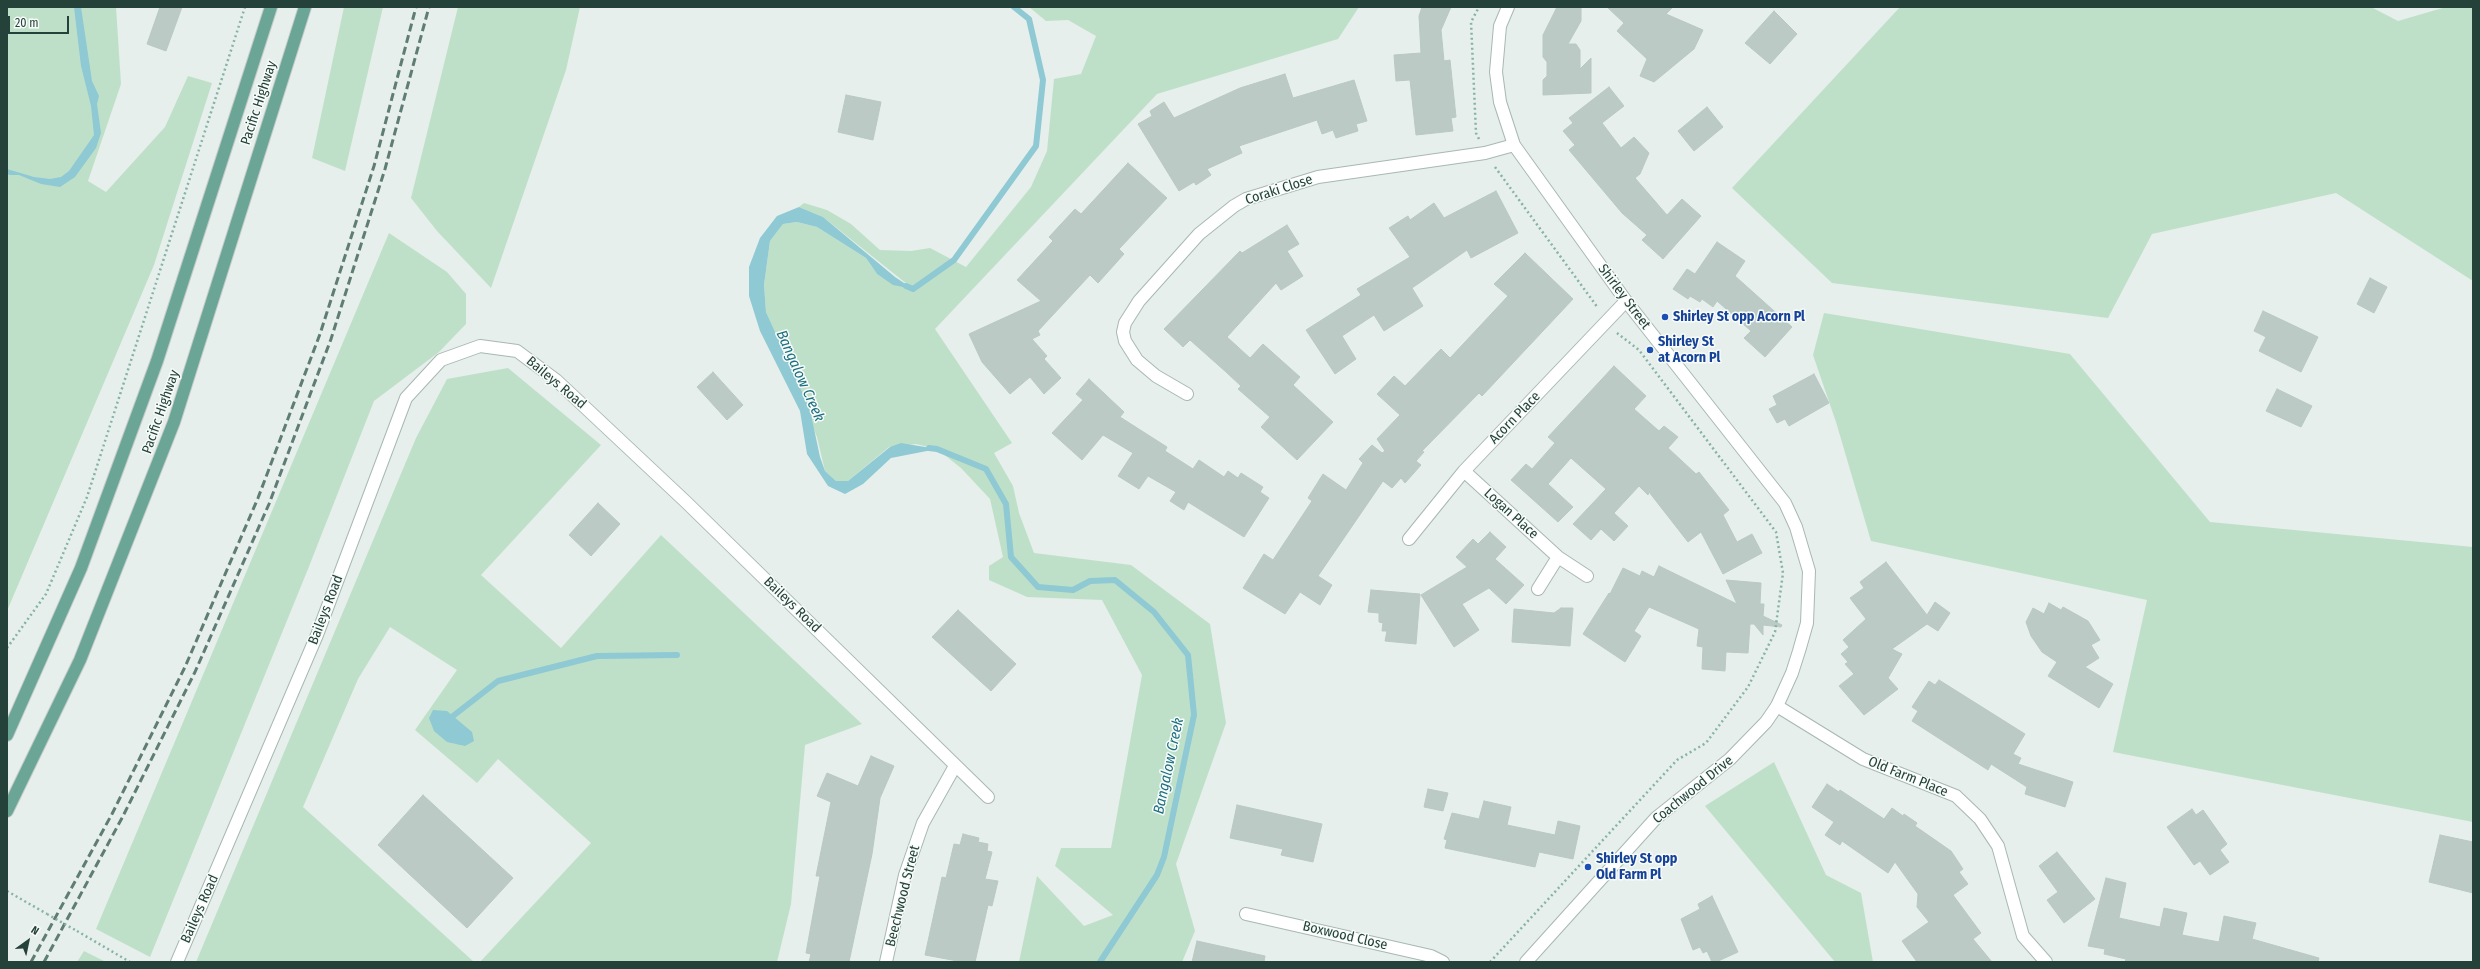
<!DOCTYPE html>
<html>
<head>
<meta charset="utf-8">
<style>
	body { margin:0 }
	#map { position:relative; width:2480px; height:969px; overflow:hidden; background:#e6efeb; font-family:"Fira Sans Condensed",sans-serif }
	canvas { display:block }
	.frame { position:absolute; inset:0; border:8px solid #24423a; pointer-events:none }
	.north { position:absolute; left:8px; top:921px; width:40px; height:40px; -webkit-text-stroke:3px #f7fbf9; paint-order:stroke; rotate:33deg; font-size:11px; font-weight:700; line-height:16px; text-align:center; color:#24423a }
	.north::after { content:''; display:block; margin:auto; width:14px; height:18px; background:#24423a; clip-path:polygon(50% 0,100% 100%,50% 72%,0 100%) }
	.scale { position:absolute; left:8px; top:16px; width:61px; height:18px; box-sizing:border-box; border:2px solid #24423a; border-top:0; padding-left:5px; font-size:12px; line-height:14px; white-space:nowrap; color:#24423a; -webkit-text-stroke:3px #f7fbf9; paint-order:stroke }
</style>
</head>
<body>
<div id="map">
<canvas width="2480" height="969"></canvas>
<div class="frame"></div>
<div class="north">N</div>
<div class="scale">20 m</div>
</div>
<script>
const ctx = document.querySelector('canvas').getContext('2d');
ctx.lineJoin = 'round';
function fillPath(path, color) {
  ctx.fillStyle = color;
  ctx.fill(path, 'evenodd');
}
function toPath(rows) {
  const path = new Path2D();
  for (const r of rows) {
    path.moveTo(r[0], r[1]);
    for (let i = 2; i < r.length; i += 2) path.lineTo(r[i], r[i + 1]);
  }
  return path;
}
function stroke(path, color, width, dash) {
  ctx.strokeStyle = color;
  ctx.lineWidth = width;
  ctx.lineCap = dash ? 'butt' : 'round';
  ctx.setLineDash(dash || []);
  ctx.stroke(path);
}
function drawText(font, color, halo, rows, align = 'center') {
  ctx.font = font + ' "Fira Sans Condensed",sans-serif';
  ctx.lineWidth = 3;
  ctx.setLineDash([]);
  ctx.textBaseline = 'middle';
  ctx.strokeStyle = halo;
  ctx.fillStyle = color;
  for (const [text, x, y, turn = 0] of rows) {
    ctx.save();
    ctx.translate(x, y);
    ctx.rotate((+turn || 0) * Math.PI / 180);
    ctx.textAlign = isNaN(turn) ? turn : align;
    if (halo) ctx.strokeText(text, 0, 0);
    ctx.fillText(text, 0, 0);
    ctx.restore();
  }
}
fillPath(toPath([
	[7,7,116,7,121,84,88,181,106,192,165,127,188,76,212,83,154,265,7,611],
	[344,7,383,7,345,171,312,158],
	[458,7,580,7,566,70,491,288,437,231,411,198],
	[1029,7,1359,7,1338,39,1157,94,935,329,1012,443,994,453,1013,486,1019,513,1034,553,1131,565,1210,624,1226,723,1176,864,1195,931,1182,962,1019,962,1037,876,1084,926,1113,915,1055,866,1061,848,1111,848,1142,675,1102,600,1027,597,989,580,989,566,1003,557,990,499,961,468,937,449,916,444,889,447,848,481,836,481,825,471,817,437,766,312,764,285,770,241,783,224,797,222,817,227,866,258,877,274,893,284,912,288,823,217,799,207,804,203,827,210,851,224,880,250,911,251,930,248,966,267,1031,187,1047,151,1054,79,1081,74,1096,36,1068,20,1046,21],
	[1900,7,2371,7,2398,21,2446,7,2473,7,2473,281,2336,193,2152,234,2108,318,1832,283,1732,188],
	[389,233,447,272,466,294,466,324,439,352,374,401,308,569,150,957,96,929],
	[1824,313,2070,354,2210,522,2473,547,2473,822,2113,752,2147,600,1871,541,1836,422,1813,355],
	[508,368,601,445,481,575,561,648,661,535,862,724,805,745,791,904,777,962,480,962,591,843,498,759,477,783,415,730,457,670,390,627,358,679,303,807,474,962,196,962,416,438,447,379],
	[1774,762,1826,875,1861,893,1873,962,1835,962,1705,806],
	[84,951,106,962,77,962]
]), '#bfe0c8');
fillPath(toPath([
	[74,7,81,7,92,81,99,96,97,104,101,133,96,148,75,177,60,187,41,184,19,175,10,175,7,174,7,169,34,177,50,179,61,177,69,171,94,135,91,106,81,66],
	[799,207,823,217,895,277,913,289,893,285,877,274,866,258,817,227,797,222,783,224,770,241,764,285,766,312,810,410,820,457,825,471,836,481,848,481,890,447,901,443,937,449,891,458,863,484,845,494,828,486,807,454,800,411,760,331,749,296,749,267,760,238,777,216],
	[433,710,447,711,472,732,474,741,465,746,447,742,434,731,429,718]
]), '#8ec9d4');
stroke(toPath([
	[906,286,913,289,954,260,1036,146,1043,80,1029,19,1014,7],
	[929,448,937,449,986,469,1006,504,1011,557,1038,587,1073,590,1090,581,1115,580,1154,612,1188,655,1194,715,1164,857,1157,875,1100,962],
	[453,716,498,681,597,656,677,655]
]), '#8ec9d4', 6);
const building = toPath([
	[160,7,182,7,166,51,147,44,160,7],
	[1422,7,1451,7,1441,30,1444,61,1450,60,1456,117,1451,118,1453,131,1416,135,1410,80,1396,81,1394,55,1421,53,1419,16,1422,7],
	[1557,7,1581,7,1581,21,1568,44,1576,44,1580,50,1580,69,1591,58,1591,93,1543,95,1543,80,1547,76,1547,62,1543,57,1543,35,1557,7],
	[1607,7,1673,7,1666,14,1703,30,1694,49,1654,82,1640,76,1647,59,1617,31,1624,23,1607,7],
	[1774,11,1797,34,1770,64,1745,43,1774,11],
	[1285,74,1293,98,1354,80,1367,121,1356,124,1358,131,1336,138,1333,130,1322,134,1317,120,1239,146,1242,153,1207,169,1211,175,1196,185,1194,182,1179,191,1138,124,1152,116,1150,111,1164,102,1174,118,1240,88,1285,74],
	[1609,87,1624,106,1602,123,1621,148,1634,137,1649,153,1640,174,1635,178,1667,215,1682,199,1701,216,1663,259,1642,240,1647,235,1622,213,1569,150,1575,145,1563,131,1573,123,1569,118,1609,87],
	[846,95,881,102,873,140,838,132,846,95],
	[1707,107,1723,127,1694,151,1678,131,1707,107],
	[1128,163,1167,198,1119,249,1124,254,1098,283,1090,275,1038,331,1040,335,1032,339,1047,356,1044,359,1061,378,1044,394,1030,377,1010,394,982,362,969,334,1041,301,1017,280,1053,241,1049,237,1075,209,1081,214,1128,163],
	[1496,191,1518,233,1471,258,1467,250,1412,288,1423,306,1384,331,1374,315,1342,336,1356,359,1335,374,1306,330,1361,295,1357,289,1410,257,1389,228,1408,216,1410,220,1434,203,1444,218,1496,191],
	[1287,225,1299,244,1287,251,1303,276,1281,290,1276,283,1227,337,1250,358,1263,344,1300,377,1293,385,1333,422,1297,460,1261,427,1270,417,1238,389,1241,386,1226,372,1190,340,1183,347,1164,329,1240,251,1242,253,1287,225],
	[1717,242,1745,261,1735,276,1792,327,1765,357,1744,338,1751,331,1717,301,1713,307,1702,299,1700,302,1690,296,1688,299,1673,289,1687,269,1695,274,1717,242],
	[1525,253,1573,299,1482,396,1479,393,1422,451,1424,452,1416,461,1421,465,1405,483,1401,478,1392,488,1383,481,1318,576,1332,585,1320,605,1300,592,1285,614,1243,588,1264,554,1273,560,1312,501,1308,498,1323,474,1346,490,1363,463,1359,459,1372,445,1382,453,1385,451,1377,439,1400,415,1377,394,1394,376,1405,386,1441,349,1450,358,1508,296,1494,284,1525,253],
	[2370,278,2387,287,2374,313,2357,304,2370,278],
	[2263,311,2318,337,2301,372,2259,351,2266,337,2254,331,2263,311],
	[1614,366,1646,396,1634,409,1659,431,1664,426,1678,437,1668,448,1696,474,1699,472,1729,510,1723,515,1737,542,1752,534,1762,553,1723,574,1701,532,1688,542,1649,492,1648,495,1639,486,1614,513,1628,526,1614,541,1601,529,1591,540,1573,524,1606,489,1571,458,1548,484,1573,507,1558,522,1511,480,1526,464,1532,469,1555,443,1548,437,1614,366],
	[713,372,743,405,727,420,697,387,713,372],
	[1814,374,1829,403,1789,426,1785,419,1777,423,1769,409,1777,405,1773,396,1814,374],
	[1089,379,1124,412,1120,417,1167,447,1165,451,1193,469,1199,460,1224,477,1228,471,1238,478,1241,473,1263,487,1260,492,1269,498,1244,537,1188,502,1184,510,1170,501,1176,492,1148,476,1139,489,1118,476,1133,453,1103,435,1082,460,1052,433,1083,400,1076,394,1089,379],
	[2277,389,2312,406,2301,427,2266,411,2277,389],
	[598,503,620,524,591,556,569,535,598,503],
	[1490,532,1506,547,1495,559,1524,585,1506,604,1489,588,1462,604,1479,630,1454,647,1421,595,1467,567,1456,557,1473,539,1478,544,1490,532],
	[1886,562,1927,615,1935,602,1950,613,1938,631,1927,624,1892,649,1902,654,1888,678,1898,689,1864,715,1839,686,1854,674,1845,664,1848,662,1841,654,1849,647,1843,640,1866,619,1850,598,1864,588,1860,582,1886,562],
	[1659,566,1737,604,1726,580,1761,583,1760,604,1764,604,1763,616,1782,625,1781,627,1763,625,1763,635,1754,624,1750,624,1748,653,1726,652,1725,671,1702,669,1703,647,1697,646,1699,629,1649,607,1634,631,1641,636,1625,662,1583,634,1609,593,1610,594,1623,568,1640,576,1642,571,1654,577,1659,566],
	[1371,590,1420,594,1416,644,1385,641,1387,631,1382,631,1383,623,1379,622,1379,613,1368,612,1371,590],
	[2049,603,2061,610,2063,607,2088,621,2100,640,2091,645,2099,658,2085,667,2113,684,2099,708,2048,676,2057,662,2042,652,2031,636,2026,622,2033,608,2044,614,2049,603],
	[1561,608,1573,608,1570,646,1512,642,1514,609,1554,613,1561,608],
	[958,610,1016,664,991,691,932,637,958,610],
	[1939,680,2025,734,2013,754,2021,758,2018,764,2073,782,2065,807,2025,794,2027,787,1991,764,1988,770,1912,721,1918,711,1912,707,1929,681,1935,685,1939,680],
	[871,756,894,766,880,798,872,854,849,962,809,962,811,954,806,953,820,876,816,876,831,802,817,796,827,773,858,786,871,756],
	[1827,784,1839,792,1840,790,1884,819,1892,808,1903,816,1904,814,1917,823,1915,826,1951,851,1963,869,1959,872,1968,884,1953,895,1981,933,1973,939,1992,962,1917,962,1902,941,1929,922,1917,907,1918,894,1895,862,1888,873,1842,841,1840,845,1825,835,1834,822,1812,807,1827,784],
	[1428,789,1448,793,1443,811,1424,807,1428,789],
	[423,795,513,878,467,928,378,845,423,795],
	[1484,801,1511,807,1507,825,1555,835,1558,821,1580,826,1573,859,1539,852,1535,867,1445,848,1447,840,1444,839,1452,813,1479,819,1484,801],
	[1237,805,1322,824,1313,862,1281,855,1283,849,1230,838,1237,805],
	[2192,809,2196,815,2203,810,2227,844,2220,850,2229,862,2210,875,2200,861,2194,865,2167,827,2192,809],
	[963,834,979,838,978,842,988,844,987,851,992,852,985,879,998,881,992,906,988,905,975,962,963,962,925,955,942,877,946,878,954,844,960,845,963,834],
	[2440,835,2473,842,2473,893,2429,882,2440,835],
	[2057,852,2095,899,2064,923,2047,900,2058,892,2039,866,2057,852],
	[2106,878,2126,883,2119,918,2160,927,2164,908,2187,913,2182,935,2219,942,2224,916,2256,923,2252,939,2319,958,2318,962,2125,962,2126,959,2104,954,2105,949,2088,946,2106,878],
	[1712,896,1738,952,1716,962,1712,962,1707,951,1703,953,1700,947,1693,950,1681,919,1700,909,1698,904,1712,896],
	[1197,941,1265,956,1264,962,1192,962,1197,941]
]);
fillPath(building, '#bbcac4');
stroke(building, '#b8c9c2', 1);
const minor = toPath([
	[1187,394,1156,376,1137,360,1125,341,1123,332,1125,323,1139,301,1199,234,1234,206,1246,199,1318,177,1485,153,1514,145],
	[1464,471,1558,557,1587,576],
	[1409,539,1464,471,1626,301],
	[1538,589,1558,557],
	[1777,706,1863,759,1956,796,1980,819,1998,846,2023,936,2046,962],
	[1246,914,1431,956,1443,962],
	[177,962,317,635,406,398,441,360,480,346,517,351,556,380,686,502,988,797],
	[886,962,905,875,923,823,955,766]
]);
const tertiary = toPath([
	[1508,7,1500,26,1496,72,1500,102,1514,145,1626,301,1785,503,1796,527,1809,571,1807,623,1799,651,1792,673,1777,706,1766,722,1730,759,1656,818,1526,962]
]);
const primary = toPath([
	[7,735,81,568,157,361,271,7],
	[7,811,80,660,174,422,305,7]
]);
stroke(minor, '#a8b8b2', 14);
stroke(tertiary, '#a8b8b2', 14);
stroke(primary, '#c2cac8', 14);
stroke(toPath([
	[1479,139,1476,133,1471,22,1479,7],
	[1495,167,1598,308],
	[7,648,46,594,87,497,245,7],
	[7,891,47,914],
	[77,931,130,962],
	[1490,962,1677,760,1706,743,1748,687,1775,632,1783,573,1776,532,1639,350,1617,333]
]), '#86b3a5', 2.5, [2, 3]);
stroke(minor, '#fff', 12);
stroke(tertiary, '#fff', 12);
stroke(primary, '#6aa596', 12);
stroke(toPath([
	[31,962,112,814,185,667,258,498,320,334,374,166,416,7],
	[44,962,122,818,195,672,269,504,331,339,385,169,429,7]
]), '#5f7d75', 3, [8, 4]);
stroke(toPath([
	[47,914,77,931]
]), '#86b3a5', 2.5, [2, 3]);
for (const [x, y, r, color] of [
	[1665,317,4,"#1a4fb4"],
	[1650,350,4,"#1a4fb4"],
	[1588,867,4,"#1a4fb4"]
]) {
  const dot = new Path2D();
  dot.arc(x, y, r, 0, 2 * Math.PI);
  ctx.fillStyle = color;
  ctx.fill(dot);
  stroke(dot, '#f7fbf9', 1.5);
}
drawText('14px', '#24423a', '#f7fbf9', [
	["Pacific Highway",259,103,-72],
	["Coraki Close",1279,190,-18],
	["Shirley Street",1624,297,53],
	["Baileys Road",556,383,40],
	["Pacific Highway",161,412,-71],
	["Acorn Place",1515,418,-46],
	["Logan Place",1511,514,42],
	["Baileys Road",792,605,44],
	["Baileys Road",326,610,-69],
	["Old Farm Place",1908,777,22],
	["Coachwood Drive",1693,790,-39],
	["Beechwood Street",903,896,-76],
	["Baileys Road",200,909,-66],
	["Boxwood Close",1345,936,13]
]);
drawText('bold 14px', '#164399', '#f7fbf9', [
	["Shirley St opp Acorn Pl",1673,317],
	["Shirley St",1658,342],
	["at Acorn Pl",1658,358],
	["Shirley St opp",1596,859],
	["Old Farm Pl",1596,875]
], 'left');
drawText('italic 15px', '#1c6f80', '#f7fbf9', [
	["Bangalow Creek",800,376,66],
	["Bangalow Creek",1169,766,-78]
]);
</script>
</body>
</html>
